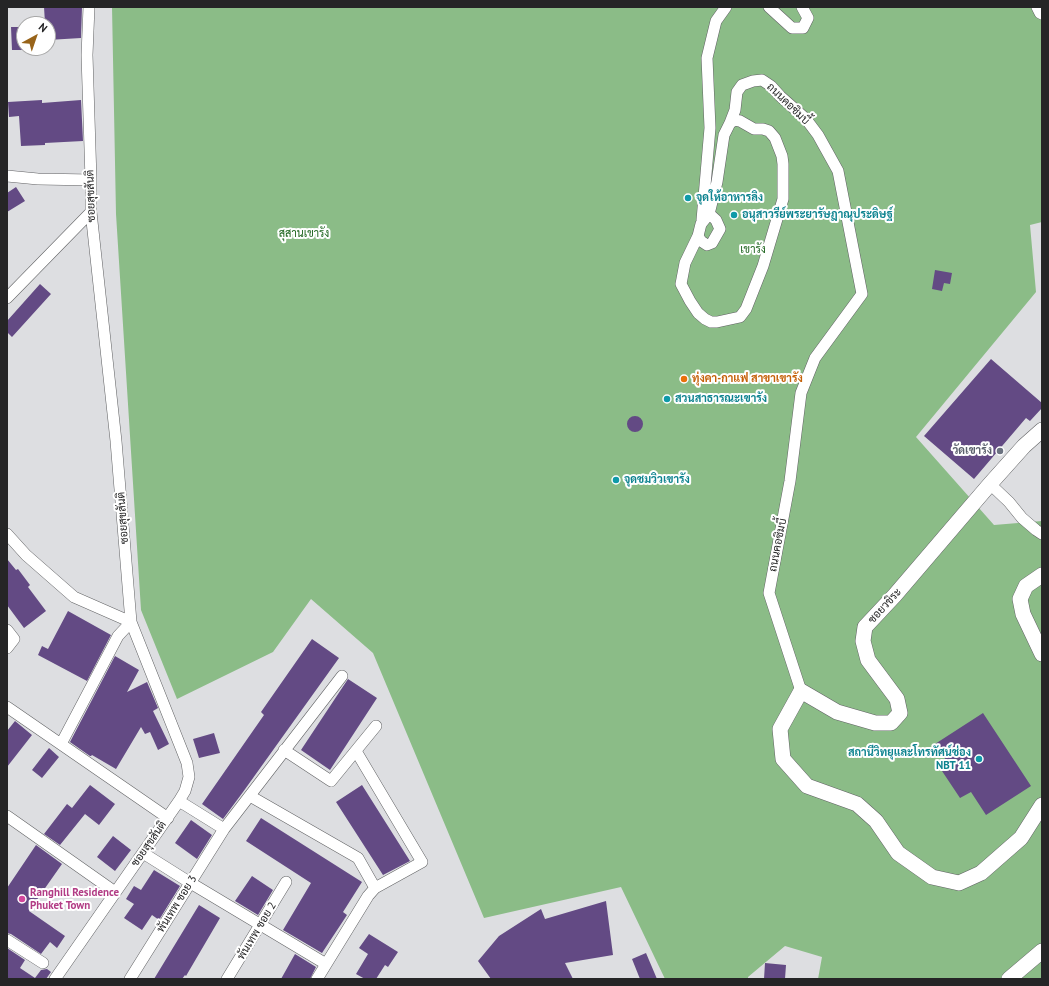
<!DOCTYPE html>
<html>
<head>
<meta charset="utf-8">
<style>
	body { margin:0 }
	#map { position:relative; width:1049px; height:986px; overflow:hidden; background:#dddee1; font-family:"PT Sans",sans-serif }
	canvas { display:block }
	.frame { position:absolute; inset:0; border:8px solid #252526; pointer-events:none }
	.north { position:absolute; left:16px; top:16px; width:40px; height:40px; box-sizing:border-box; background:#fff; border:1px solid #a8a8a8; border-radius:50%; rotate:40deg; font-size:11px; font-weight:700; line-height:16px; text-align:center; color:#252526 }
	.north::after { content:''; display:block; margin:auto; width:14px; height:18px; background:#98641a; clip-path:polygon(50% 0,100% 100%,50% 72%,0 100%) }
</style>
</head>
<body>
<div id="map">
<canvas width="1049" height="986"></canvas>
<div class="frame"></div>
<div class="north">N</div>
</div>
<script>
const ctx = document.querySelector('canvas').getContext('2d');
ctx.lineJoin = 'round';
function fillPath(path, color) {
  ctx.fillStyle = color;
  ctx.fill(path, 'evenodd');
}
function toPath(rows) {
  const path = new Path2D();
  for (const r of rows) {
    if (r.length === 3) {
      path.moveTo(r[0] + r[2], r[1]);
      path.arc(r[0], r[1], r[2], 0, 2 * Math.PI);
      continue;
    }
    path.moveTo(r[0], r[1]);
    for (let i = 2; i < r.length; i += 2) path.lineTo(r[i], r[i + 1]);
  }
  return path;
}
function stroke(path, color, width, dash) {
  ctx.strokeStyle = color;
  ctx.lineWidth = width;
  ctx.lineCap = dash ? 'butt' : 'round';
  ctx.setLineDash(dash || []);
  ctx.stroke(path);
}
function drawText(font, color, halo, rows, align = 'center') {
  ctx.font = font + ' "PT Sans",Sarabun,sans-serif';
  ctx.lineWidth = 4;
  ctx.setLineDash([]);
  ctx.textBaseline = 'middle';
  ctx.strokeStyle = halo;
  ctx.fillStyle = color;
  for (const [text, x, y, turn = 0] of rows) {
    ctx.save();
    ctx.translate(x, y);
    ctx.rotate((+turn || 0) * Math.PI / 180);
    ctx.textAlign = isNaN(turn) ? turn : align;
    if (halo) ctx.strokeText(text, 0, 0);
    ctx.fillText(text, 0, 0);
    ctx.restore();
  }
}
fillPath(toPath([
	[112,7,1042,7,1042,222,1030,225,1036,292,916,437,994,525,1042,521,1042,979,818,979,822,957,785,946,748,977,748,979,665,979,621,887,484,918,373,653,311,599,273,652,177,699,141,610,116,214]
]), '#8bbc87');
fillPath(toPath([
	[44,7,82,7,81,38,48,40,48,22,45,23],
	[11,27,24,27,24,50,12,50],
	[42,100,42,103,81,100,83,141,45,143,45,145,21,146,19,116,9,117,8,102],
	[16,187,25,201,7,212,7,193],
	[935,270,952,273,950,284,944,283,942,291,932,289],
	[40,284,51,294,12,337,7,332,7,321],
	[991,359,1042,403,1042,408,1030,421,1026,418,974,479,924,436],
	[635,424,8],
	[7,559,16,570,18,569,30,585,28,587,46,611,24,628,7,605],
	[68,611,111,635,87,681,38,655,42,646,48,649],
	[312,639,339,658,243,792,223,819,202,804,264,715,261,712],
	[115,656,139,670,127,692,147,682,158,708,153,711,169,744,158,750,150,732,145,734,141,727,116,769,92,755,91,756,90,756,70,742],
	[348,679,377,698,330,770,301,750],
	[983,713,1031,786,986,815,971,792,960,798,942,771,950,766,935,744],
	[15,721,32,735,7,767,7,731],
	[214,733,220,753,199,758,193,739],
	[49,748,59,757,42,778,32,770],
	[90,785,115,804,99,825,85,814,60,845,44,834,67,804,72,808],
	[362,785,410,861,383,875,336,802],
	[261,818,362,882,343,912,347,915,322,953,283,930,311,883,246,841],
	[191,820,212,835,197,859,175,843],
	[113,836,131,850,115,871,97,857],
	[36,845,62,864,29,911,65,936,57,948,50,942,41,954,11,934,7,933,7,888],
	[154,870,180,886,159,920,152,915,142,930,124,918,134,904,126,899,134,886,141,890],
	[252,876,273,890,258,915,235,901],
	[606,901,613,955,565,963,573,979,491,979,478,961,499,936,541,909,545,919],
	[199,905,220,918,186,976,185,975,182,979,154,979],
	[369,934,398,952,388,967,385,965,376,979,365,979,356,974,368,954,359,948],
	[7,948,25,960,20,968,35,978,41,970,47,969,51,972,46,979,7,979],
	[646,953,657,979,640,979,632,959],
	[295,954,316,967,310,979,281,979],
	[765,963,786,965,785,979,764,979]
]), '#634a84');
const street = toPath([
	[769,7,792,28,803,28,808,18,802,7],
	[1037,7,1040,13,1042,14],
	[730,123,735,120,740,121,754,129,763,129,769,131,775,138,782,156,783,164,783,199,763,266,746,309,740,317,717,322,711,322,705,319,698,313,690,301,681,284,685,263,698,236,701,224,709,214,717,182,724,135,730,123,735,110,737,92,742,85,753,81,762,80,771,86,780,96,806,119,818,135,838,171,862,294,815,358,801,393,790,481,769,593,801,691],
	[7,176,38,179,91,180],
	[702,220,710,128,707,58,716,21,726,7],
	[698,236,701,241,707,245,712,243,720,229,716,220,704,209],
	[7,298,91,212],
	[990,484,1009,502,1022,518,1036,530,1042,534],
	[7,534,26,555,74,597,131,622,118,636,61,744],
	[7,630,14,639,7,648],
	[7,707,168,818],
	[284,750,331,781,376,726],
	[250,796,358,858,375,888],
	[179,801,224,829],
	[7,816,115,892],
	[143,853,189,882,326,964],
	[7,940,43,963],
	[55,979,179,801,185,791,189,777,187,763,131,622,116,441,91,212,91,180,87,55,89,7],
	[130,979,224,829,342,676],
	[227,979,286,882],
	[317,979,368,896,375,888,422,862,356,751]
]);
const secondary = toPath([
	[1042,430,1024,446,990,484,895,595,865,627,863,641,868,660,897,699,900,713,891,723,875,723,837,712,801,691,780,729,783,759,807,786,857,804,876,821,898,853,932,877,959,883,981,873,1021,838,1042,805],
	[1042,575,1026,586,1020,599,1023,614,1042,654],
	[1009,979,1042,951]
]);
stroke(street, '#616264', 12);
stroke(secondary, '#616264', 16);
stroke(street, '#fff', 11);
stroke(secondary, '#fff', 15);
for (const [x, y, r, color] of [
	[688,198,4,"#0f9aa8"],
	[734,215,4,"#0f9aa8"],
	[684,379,4,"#e8710a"],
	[667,399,4,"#0f9aa8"],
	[1000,451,4,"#6b7280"],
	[616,480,4,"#0f9aa8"],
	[979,759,4,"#0f9aa8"],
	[22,899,4,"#d1479c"]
]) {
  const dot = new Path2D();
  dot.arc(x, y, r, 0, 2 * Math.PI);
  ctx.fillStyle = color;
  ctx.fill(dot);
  stroke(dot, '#fff', 1.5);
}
drawText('11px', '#252526', '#fff', [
	["ถนนคอซิมบี้",788,104,44],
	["ซอยสุขสันติ",91,196,-92],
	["ซอยสุขสันติ",123,518,-94],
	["ถนนคอซิมบี้",778,545,-79],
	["ซอยวชิระ",885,606,-47],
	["ซอยสุขสันติ",149,844,-55],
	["พันเทพ ซอย 3",177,904,-58],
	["พันเทพ ซอย 2",257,931,-59]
]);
drawText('bold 11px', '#0d838f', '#fff', [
	["จุดให้อาหารลิง",696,198],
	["อนุสาวรีย์พระยารัษฎาณุประดิษฐ์",742,215],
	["สวนสาธารณะเขารัง",675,399],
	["จุดชมวิวเขารัง",624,480],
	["สถานีวิทยุและโทรทัศน์ช่อง",971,753,"right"],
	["NBT 11",971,766,"right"]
], 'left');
drawText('11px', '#1e651e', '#fff', [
	["สุสานเขารัง",304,234],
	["เขารัง",753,250]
]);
drawText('bold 11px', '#c56008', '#fff', [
	["ทุ่งคา-กาแฟ สาขาเขารัง",692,379]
], 'left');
drawText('bold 11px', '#5b616d', '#fff', [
	["วัดเขารัง",992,451]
], 'right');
drawText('bold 11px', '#b23c85', '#fff', [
	["Ranghill Residence",30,893],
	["Phuket Town",30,906]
], 'left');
</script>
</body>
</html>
